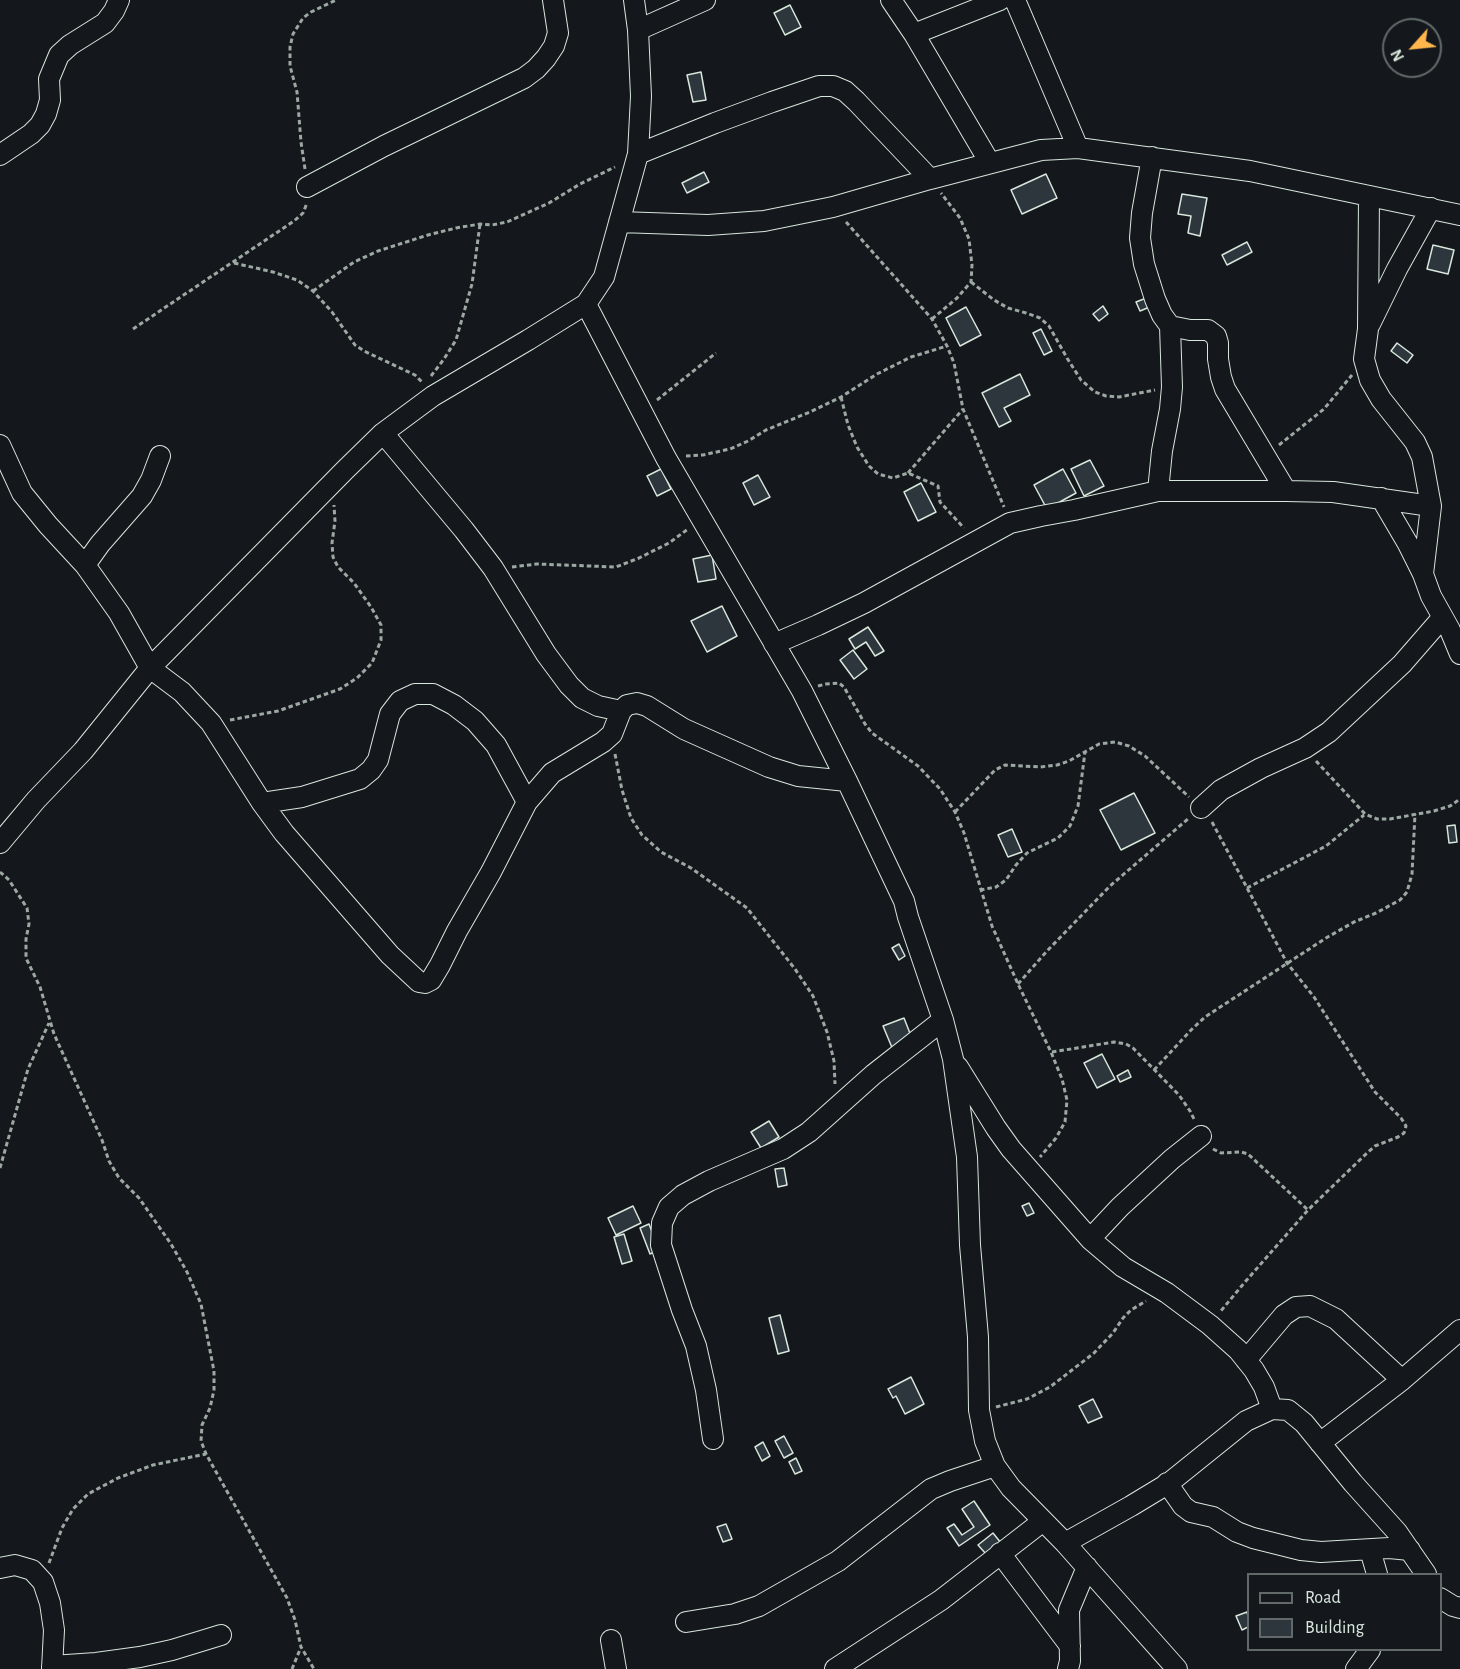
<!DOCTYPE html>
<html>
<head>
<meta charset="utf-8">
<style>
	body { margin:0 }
	#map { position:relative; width:1460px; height:1669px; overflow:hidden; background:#14181c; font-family:"Alegreya Sans",sans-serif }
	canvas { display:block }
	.legend { position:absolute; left:1247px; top:1573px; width:195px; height:78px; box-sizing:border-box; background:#14181c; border:2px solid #626a69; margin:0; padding:8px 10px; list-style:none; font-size:18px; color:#d8e6dc }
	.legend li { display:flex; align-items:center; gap:12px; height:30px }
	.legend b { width:30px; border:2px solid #626a69 }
	.north { position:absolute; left:1382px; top:18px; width:60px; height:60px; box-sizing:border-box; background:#14181c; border:2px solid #626a69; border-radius:50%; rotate:243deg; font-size:16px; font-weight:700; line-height:24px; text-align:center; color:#d8e6dc }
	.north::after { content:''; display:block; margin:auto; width:21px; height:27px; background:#ffb74d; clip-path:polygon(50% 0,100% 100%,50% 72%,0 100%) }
</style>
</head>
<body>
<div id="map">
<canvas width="1460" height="1669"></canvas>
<ul class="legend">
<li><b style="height:8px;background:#14181c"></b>Road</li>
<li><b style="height:16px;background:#2c363c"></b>Building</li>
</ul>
<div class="north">N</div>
</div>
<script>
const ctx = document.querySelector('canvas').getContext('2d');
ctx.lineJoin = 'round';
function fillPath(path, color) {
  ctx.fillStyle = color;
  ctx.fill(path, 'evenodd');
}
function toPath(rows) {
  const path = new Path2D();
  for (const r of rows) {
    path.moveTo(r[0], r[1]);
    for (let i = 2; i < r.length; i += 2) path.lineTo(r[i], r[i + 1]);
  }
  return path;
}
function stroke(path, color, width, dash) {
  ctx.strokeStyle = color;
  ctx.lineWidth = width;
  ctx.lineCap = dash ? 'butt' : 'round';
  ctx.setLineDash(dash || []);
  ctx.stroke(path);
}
const building = toPath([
	[790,5,801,27,785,35,774,13,790,5],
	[701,72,706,100,693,102,687,75,701,72],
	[704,172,709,182,687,193,682,183,704,172],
	[1046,174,1057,198,1022,214,1011,190,1046,174],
	[1182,194,1207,198,1200,236,1188,233,1191,216,1178,214,1182,194],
	[1247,242,1252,252,1227,265,1222,255,1247,242],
	[1433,245,1454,250,1448,274,1427,269,1433,245],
	[1149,297,1152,306,1140,311,1136,302,1149,297],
	[1103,306,1108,314,1099,321,1093,314,1103,306],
	[966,307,981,335,960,346,946,318,966,307],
	[1041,329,1052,351,1044,355,1033,333,1041,329],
	[1397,343,1413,355,1407,363,1391,351,1397,343],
	[1020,374,1030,395,1004,408,1011,421,999,427,982,393,1020,374],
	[1090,460,1104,486,1084,496,1071,469,1090,460],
	[661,469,671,489,657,496,647,476,661,469],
	[1063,469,1076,493,1047,509,1034,485,1063,469],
	[758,475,770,497,754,505,743,483,758,475],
	[921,483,936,512,918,521,904,492,921,483],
	[712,555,716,579,698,582,693,559,712,555],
	[722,606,737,636,707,652,691,621,722,606],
	[868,627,884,651,875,656,866,642,855,649,849,639,868,627],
	[853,650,867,669,854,679,840,660,853,650],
	[1134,793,1155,833,1121,850,1100,810,1134,793],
	[1455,825,1457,842,1449,843,1447,826,1455,825],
	[1012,829,1022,852,1008,857,998,835,1012,829],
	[899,944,905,956,899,960,892,948,899,944],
	[904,1018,913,1041,893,1050,883,1026,904,1018],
	[1102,1054,1115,1079,1097,1088,1084,1063,1102,1054],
	[1128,1070,1131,1077,1120,1082,1117,1076,1128,1070],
	[769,1121,779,1137,761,1148,751,1132,769,1121],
	[784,1168,787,1185,778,1187,775,1169,784,1168],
	[1029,1203,1034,1213,1027,1216,1022,1206,1029,1203],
	[633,1206,641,1223,616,1235,608,1218,633,1206],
	[649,1224,659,1250,650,1254,640,1228,649,1224],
	[624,1234,632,1261,622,1264,614,1237,624,1234],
	[780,1315,789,1351,778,1354,769,1318,780,1315],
	[911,1377,924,1404,905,1414,896,1396,893,1398,888,1389,911,1377],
	[1093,1399,1102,1417,1088,1423,1079,1406,1093,1399],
	[784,1436,793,1453,784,1458,775,1441,784,1436],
	[763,1442,770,1456,762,1461,755,1447,763,1442],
	[796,1458,802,1471,795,1474,789,1462,796,1458],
	[974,1501,990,1525,959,1546,947,1528,954,1524,962,1535,974,1527,962,1509,974,1501],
	[726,1524,732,1539,723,1542,717,1527,726,1524],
	[993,1533,1001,1543,986,1554,978,1545,993,1533],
	[1247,1612,1248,1616,1248,1627,1242,1630,1236,1616,1247,1612]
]);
fillPath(building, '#2c363c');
stroke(building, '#d8e6dc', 1.5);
const minor = toPath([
	[891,0,914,34,990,163],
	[1015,0,1078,148],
	[638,30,705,0],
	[914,34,1000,0],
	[638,154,715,123,772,102,819,86,833,86,845,91,856,101,930,179],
	[0,155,31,134,40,125,46,114,50,100,49,79,59,55,70,45,105,23,114,11,119,0],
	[1152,157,1142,213,1140,238,1144,264,1155,299,1162,315,1170,326,1190,330,1208,330,1216,336,1218,343,1218,359,1221,377,1225,389,1286,491],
	[307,187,384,146,524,78,536,69,546,58,554,46,558,33,553,0],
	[1369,196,1368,329,1364,359,1370,380,1381,399,1415,442,1422,457,1431,506,1423,574,1431,596,1450,630,1460,654],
	[619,222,708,225,764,221,833,207,930,179,1041,150,1078,148,1250,171,1460,215],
	[586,304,666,458,802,691,847,781,904,901,908,917,943,1020,953,1059,967,1157,970,1245,978,1337,979,1410,985,1441,995,1466,1011,1488,1065,1543,1177,1669],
	[1370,324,1397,269,1431,208],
	[383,433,464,530,493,568,546,654,569,685,582,698,598,706,621,711],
	[0,445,22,493,48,525,85,565,119,613,150,668,182,692,211,723,262,803,284,833,390,955,419,982,425,983,431,980,440,965,457,931,491,872,527,802,552,773,603,742,612,734,621,711,627,705,637,703,647,706,684,729,769,767,798,776,847,781],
	[1158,491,1162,451,1170,409,1172,387,1170,326],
	[1381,498,1408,544,1423,574],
	[85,565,100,544,142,496,151,480,160,456],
	[774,644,818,625,864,603,1010,523,1041,516,1074,510,1158,491,1286,491,1333,492,1431,506],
	[262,803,302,797,360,779,371,770,378,760,390,714,400,701,415,694,433,694,454,705,475,721,496,745,527,802],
	[1201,808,1221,790,1261,768,1305,748,1329,732,1402,664,1442,618],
	[0,843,36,800,83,751,150,668,345,470,383,433,433,396,528,340,586,304,604,277,638,154,641,96,638,30,634,0],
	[958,1067,996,1128,1011,1149,1090,1239,1123,1267,1167,1293,1210,1325,1238,1350,1254,1370,1264,1387,1272,1409],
	[1090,1239,1120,1207,1172,1159,1201,1136],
	[1246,1360,1284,1315,1296,1307,1310,1306,1336,1319,1402,1380],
	[713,1439,706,1390,696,1346,682,1310,661,1245,662,1223,669,1207,683,1195,709,1181,783,1149,809,1132,874,1074,943,1020],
	[1320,1443,1402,1380,1460,1330],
	[1167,1483,1183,1506,1191,1512,1213,1517,1237,1532,1253,1538,1301,1550,1321,1552,1389,1548,1410,1550],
	[1065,1543,1131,1506,1169,1483,1246,1421,1272,1409,1288,1410,1304,1423,1353,1483,1397,1532,1426,1574],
	[1370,1550,1377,1574],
	[1000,1553,1070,1646],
	[0,1568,15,1565,32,1570,43,1582,50,1603,54,1630,52,1669],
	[1440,1598,1453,1606,1460,1608],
	[686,1622,735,1614,759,1606,838,1561,931,1489,950,1481,995,1466],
	[611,1640,616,1669],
	[52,1666,96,1663,140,1657,172,1650,221,1635],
	[835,1669,941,1600,1043,1521],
	[1068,1669,1070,1661,1069,1610,1087,1567],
	[1356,1669,1370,1650]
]);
stroke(minor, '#d8e6dc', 22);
stroke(toPath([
	[305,169,301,142,297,92,290,66,290,47,293,34,303,18,311,12,336,0],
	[846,222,932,319,947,346,954,363,963,409,1004,507],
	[234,263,273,272,297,280,313,291,332,312,355,345,364,351,415,375,422,382],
	[971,282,994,300,1008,308,1026,313,1040,318,1049,326,1067,358,1081,380,1095,392,1106,396,1119,397,1155,390],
	[313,291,354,262,378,251,428,235,456,228,480,224,492,225,507,222,549,203,580,184,615,167],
	[932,319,957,298,971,282,972,265,969,239,960,218,941,193],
	[133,329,294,221,303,213,307,203],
	[431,376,444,359,456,340,472,284,480,224],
	[841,397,848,425,857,447,869,466,878,474,893,478,908,473,938,486,940,502,964,528],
	[657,400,716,353],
	[1279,445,1324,409,1352,375],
	[686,456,703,455,730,449,748,441,766,430,810,412,841,397,877,374,911,357,947,346],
	[908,473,963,409],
	[512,567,537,564,616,567,639,558,669,543,688,529],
	[818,686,826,684,839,683,844,687,865,724,872,733,918,766,940,789,955,812,964,833,992,926,1018,984,1051,1052,1062,1079,1067,1100,1065,1122,1056,1138,1040,1157],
	[230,720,278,711,340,689,357,678,372,663,381,640,381,625,371,607,354,583,338,567,333,557,332,543,335,521,334,505],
	[615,754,622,790,631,818,642,835,661,852,691,868,747,908,795,969,813,996,827,1032,834,1061,835,1084],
	[1316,761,1365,814,1377,819,1390,819,1434,811,1450,806,1460,799],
	[955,812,995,770,1005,765,1040,767,1057,765,1069,761,1099,744,1115,742,1129,746,1145,756,1189,797],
	[1212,822,1287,963,1314,997,1375,1092,1401,1118,1406,1126,1404,1133,1398,1137,1375,1146,1367,1153,1308,1210,1245,1282,1220,1312],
	[0,872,9,880,27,908,29,924,26,939,26,958,40,987,54,1034,102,1140,109,1161,119,1178,139,1198,171,1244,187,1272,201,1304,214,1371,214,1390,210,1408,202,1425,201,1441,206,1454,287,1598,295,1620,301,1647,314,1669],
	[1247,888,1326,846,1364,815],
	[980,890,996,887,1006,880,1016,865,1027,853,1058,838,1070,826,1078,806,1085,752],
	[1018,984,1047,951,1110,886,1189,818],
	[1052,1052,1114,1042,1126,1044,1133,1048,1179,1095,1190,1111,1195,1121],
	[1154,1070,1191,1030,1205,1017,1326,938,1354,922,1376,913,1400,900,1407,892,1412,874,1415,814],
	[1213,1149,1221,1153,1241,1152,1248,1154,1308,1210],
	[0,1168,28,1069,49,1023],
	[996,1407,1027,1399,1050,1387,1094,1353,1113,1333,1123,1318,1131,1310,1146,1301],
	[49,1563,62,1528,73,1509,88,1494,118,1478,153,1465,206,1454],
	[292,1669,301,1647]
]), '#9da8a2', 3, [4.5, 3]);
stroke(minor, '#14181c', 20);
</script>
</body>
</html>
